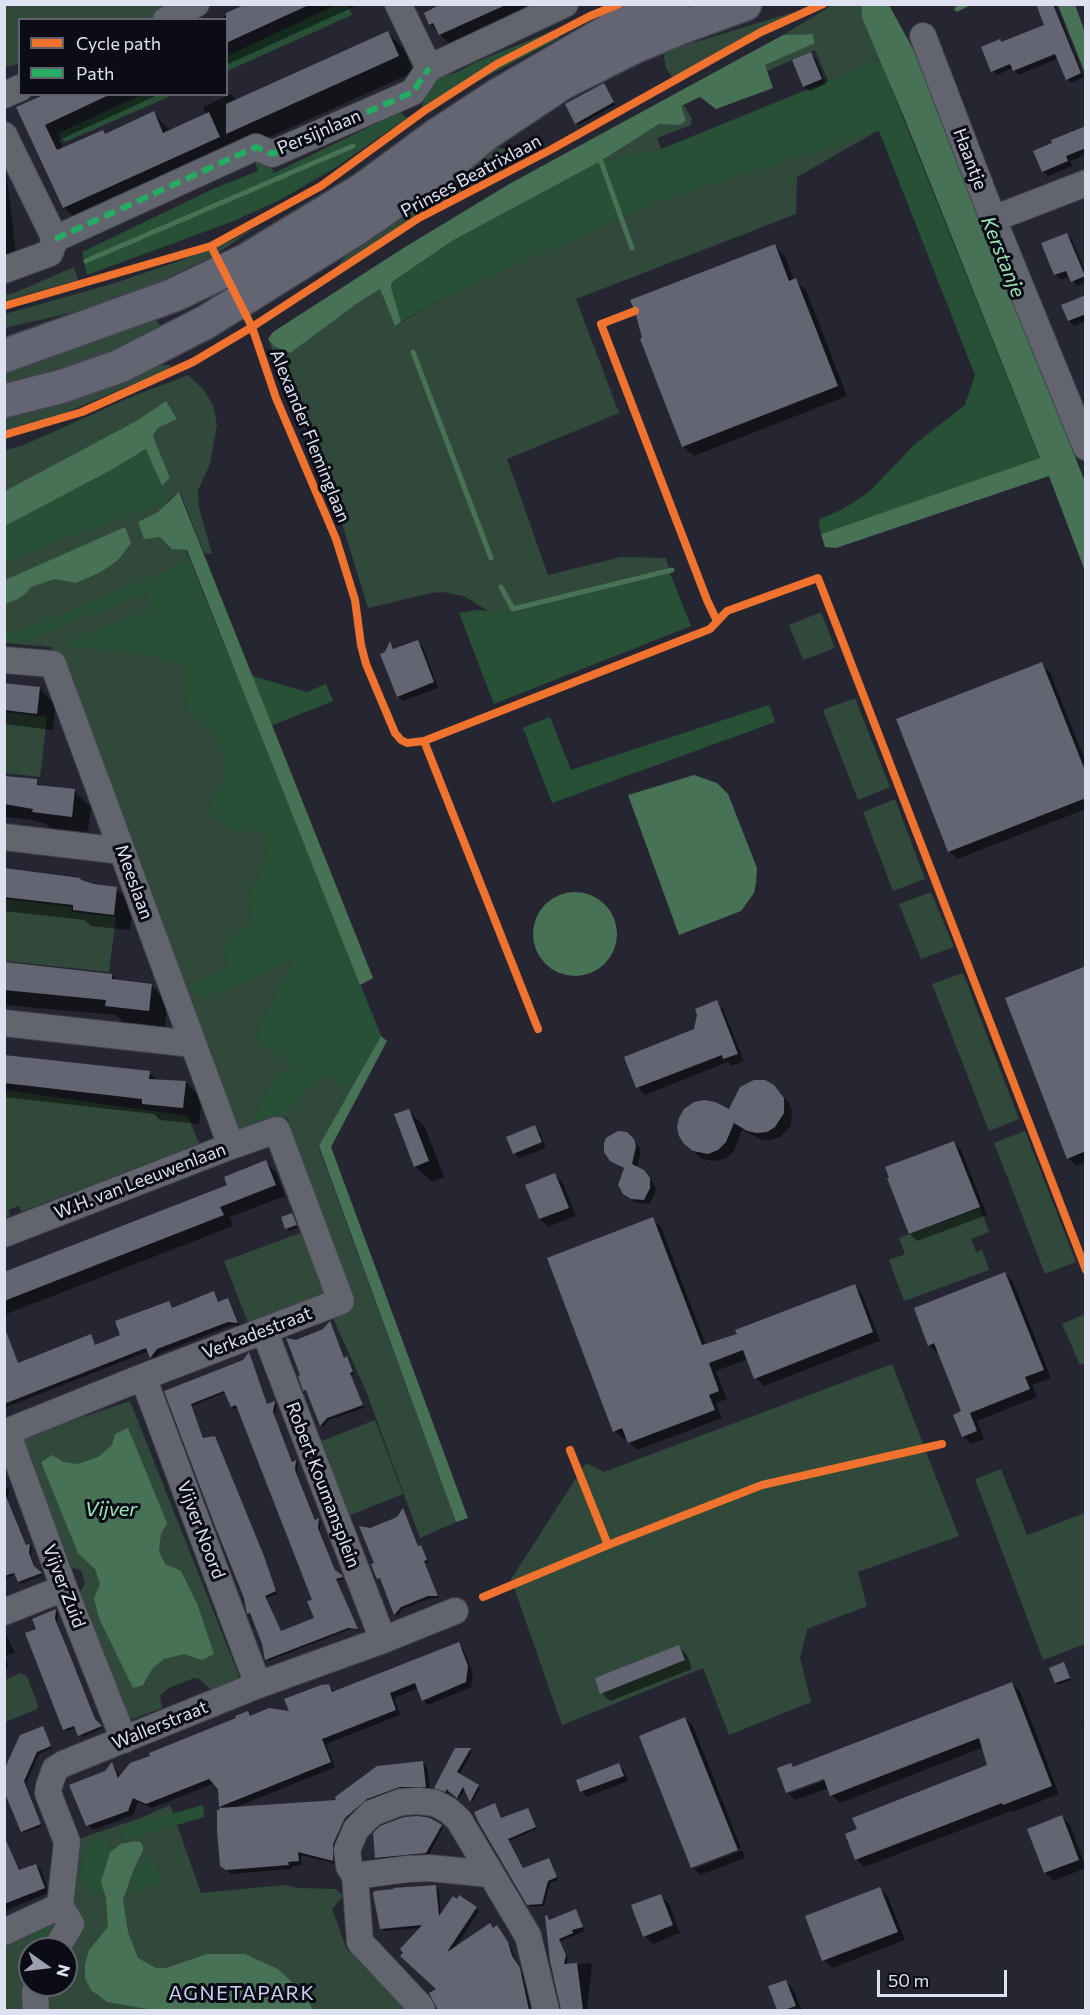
<!DOCTYPE html>
<html>
<head>
<meta charset="utf-8">
<style>
	body { margin:0 }
	#map { position:relative; width:1090px; height:2015px; overflow:hidden; background:#252632; font-family:Commissioner,sans-serif }
	canvas { display:block }
	.frame { position:absolute; inset:0; border:6px solid #dee2f0; pointer-events:none }
	.legend { position:absolute; left:18px; top:18px; width:210px; height:78px; box-sizing:border-box; background:#0b0c16; border:2px solid #5f626d; margin:0; padding:8px 10px; list-style:none; font-size:18px; color:#dee2f0 }
	.legend li { display:flex; align-items:center; gap:12px; height:30px }
	.legend b { width:30px; border:2px solid #5f626d }
	.north { position:absolute; left:18px; top:1937px; width:60px; height:60px; box-sizing:border-box; background:#0b0c16; border:2px solid #5f626d; border-radius:50%; rotate:104deg; font-size:16px; font-weight:700; line-height:24px; text-align:center; color:#dee2f0 }
	.north::after { content:''; display:block; margin:auto; width:21px; height:27px; background:#9da0ae; clip-path:polygon(50% 0,100% 100%,50% 72%,0 100%) }
	.scale { position:absolute; left:877px; top:1970px; width:130px; height:27px; box-sizing:border-box; border:3px solid #dee2f0; border-top:0; padding-left:8px; font-size:18px; line-height:21px; white-space:nowrap; color:#dee2f0; -webkit-text-stroke:4px #0b0c16; paint-order:stroke }
</style>
</head>
<body>
<div id="map">
<canvas width="1090" height="2015"></canvas>
<div class="frame"></div>
<ul class="legend">
<li><b style="height:8px;background:#ef722f"></b>Cycle path</li>
<li><b style="height:8px;background:#26ab63"></b>Path</li>
</ul>
<div class="north">N</div>
<div class="scale">50 m</div>
</div>
<script>
const ctx = document.querySelector('canvas').getContext('2d');
ctx.lineJoin = 'round';
function fillPath(path, color) {
  ctx.fillStyle = color;
  ctx.fill(path, 'evenodd');
}
function toPath(rows) {
  const path = new Path2D();
  for (const r of rows) {
    if (r.length === 3) {
      path.moveTo(r[0] + r[2], r[1]);
      path.arc(r[0], r[1], r[2], 0, 2 * Math.PI);
      continue;
    }
    path.moveTo(r[0], r[1]);
    for (let i = 2; i < r.length; i += 2) path.lineTo(r[i], r[i + 1]);
  }
  return path;
}
function stroke(path, color, width, dash) {
  ctx.strokeStyle = color;
  ctx.lineWidth = width;
  ctx.lineCap = dash ? 'butt' : 'round';
  ctx.setLineDash(dash || []);
  ctx.stroke(path);
}
function drawText(font, color, halo, rows, align = 'center') {
  ctx.font = font + ' Commissioner,sans-serif';
  ctx.lineWidth = 6;
  ctx.setLineDash([]);
  ctx.textBaseline = 'middle';
  ctx.strokeStyle = halo;
  ctx.fillStyle = color;
  for (const [text, x, y, turn = 0] of rows) {
    ctx.save();
    ctx.translate(x, y);
    ctx.rotate((+turn || 0) * Math.PI / 180);
    ctx.textAlign = isNaN(turn) ? turn : align;
    if (halo) ctx.strokeText(text, 0, 0);
    ctx.fillText(text, 0, 0);
    ctx.restore();
  }
}
fillPath(toPath([
	[834,4,861,5,862,18,880,60,828,81,815,50,767,71,765,65,814,43,811,34,783,35],
	[5,5,188,5,153,19,20,20,19,64,5,67],
	[794,12,735,48,673,78,666,68,663,52],
	[684,105,692,119,691,125,657,138,661,149,599,162,659,123,678,125,686,121,680,106],
	[879,130,797,177,796,214,576,299,619,413,507,459,548,575,621,557,666,558,670,573,512,613,488,611,464,596,443,592,431,593,368,608,340,517,268,339,274,346,355,305,380,289,395,326,452,294,658,202],
	[551,142,417,216,336,267,369,231,482,147,511,149,513,153,525,152],
	[255,228,212,257,135,293,70,313,5,328,5,314,115,283,179,261,230,241],
	[74,267,78,280,5,301,5,295,14,293],
	[149,317,157,321,160,327,159,332,107,359,5,386,5,371],
	[154,365,170,365,171,368,51,419,5,432,5,416],
	[188,375,204,390,213,405,217,425,210,464,198,490,199,508,212,554,204,553,180,492,167,502,381,1036,319,1148,456,1522,420,1538,366,1391,332,1316,285,1136,292,1131,287,1118,236,1134,197,1039,51,647,5,643,5,517,147,449,162,486,170,478,153,436,158,428,177,419,166,401,136,421,5,491,5,450,24,445,126,399],
	[821,612,835,648,803,660,789,625],
	[855,698,890,787,858,800,823,710],
	[5,712,47,717,40,777,5,773],
	[895,799,925,879,893,891,863,812],
	[931,892,954,947,921,959,899,904],
	[5,899,72,907,72,912,116,917,109,972,5,961],
	[963,973,1019,1119,989,1131,932,984],
	[5,1090,188,1116,199,1144,21,1212,19,1206,8,1210,10,1216,5,1218],
	[1025,1131,1076,1262,1045,1274,994,1143],
	[980,1208,989,1232,971,1239,976,1252,982,1250,989,1270,904,1301,889,1260,905,1254,899,1238],
	[309,1230,334,1297,249,1325,224,1261],
	[1085,1314,1085,1363,1080,1365,1062,1324],
	[892,1364,959,1536,858,1572,867,1606,807,1629,800,1658,811,1702,729,1735,703,1668,562,1725,511,1579,586,1463,604,1472],
	[130,1401,239,1676,237,1680,211,1690,199,1679,194,1678,169,1688,160,1695,162,1708,133,1719,128,1716,79,1594,85,1584,81,1570,69,1567,22,1443,24,1437],
	[375,1420,403,1494,348,1516,319,1442],
	[1001,1469,1027,1535,1085,1513,1085,1644,1043,1660,975,1479],
	[21,1673,27,1676,38,1706,37,1709,5,1722,5,1680],
	[170,1805,201,1893,284,1885,299,1888,336,1889,343,1896,332,1909,347,1950,369,1966,408,2010,5,2010,5,1937,60,1906,75,1840,141,1818],
	[30,1949,66,1949,66,1985,30,1985]
]), '#30493a');
fillPath(toPath([
	[336,5,347,5,352,15,227,71,227,56],
	[550,32,560,38,420,111,433,78,456,73,478,61],
	[880,60,1040,459,821,534,819,525,820,519,843,509,869,492,915,444,965,405,975,375,879,131,658,202,452,294,401,322,391,287,392,282,452,241,599,162,661,149],
	[143,94,173,95,65,142,57,134],
	[400,112,407,118,335,168,278,201,231,222,87,275,82,252,215,188,258,171,254,159,270,164,274,173],
	[147,449,167,502,5,561,5,526,109,471],
	[189,561,235,671,307,692,326,684,333,701,258,731,381,1036,347,1091,325,1072,285,1114,250,1127,275,1079,294,1064,268,1050,259,1041,257,1030,284,981,294,958,238,985,204,998,187,985,228,970,224,948,238,931,252,922,248,897,267,858,264,830,234,831,206,810,224,785,222,749,214,733,189,712,184,695,184,664,133,653,68,646,66,641,152,609,147,593,23,641,5,643,4,631,18,632],
	[670,573,691,626,494,704,459,613,477,610,512,613],
	[769,705,775,722,552,803,523,728,550,717,571,770],
	[203,1805,204,1817,124,1841,125,1827],
	[100,1838,106,1839,110,1852,101,1882,104,1892,95,1894,84,1885,80,1874,90,1843],
	[145,1856,157,1867,160,1884,130,1895,134,1875],
	[56,1920,61,1921,49,1949,29,1932]
]), '#275037');
fillPath(toPath([
	[861,5,889,5,919,60,945,125,1085,482,1085,571,1049,476,836,548,825,547,821,534,1040,458,906,122,862,18],
	[1058,5,1075,5,1085,32,1085,73],
	[812,34,815,43,765,65,773,88,716,109,700,97,681,106,686,121,679,125,659,124,599,162,452,241,392,282,391,287,401,322,395,326,380,289,355,305,290,353,274,346,268,339,273,332,405,247,511,183,783,35],
	[166,401,177,419,158,428,153,436,170,478,162,486,146,449,109,471,5,526,5,491,136,421],
	[179,492,373,978,360,985,187,550,172,549,160,537,144,539,138,522,158,512],
	[125,527,131,543,118,560,101,572,76,583,54,579,31,587,26,593,18,599,5,604,5,580],
	[694,775,717,783,728,794,757,868,756,883,754,893,741,911,679,935,628,795],
	[575,934,42],
	[381,1036,387,1041,331,1147,468,1518,456,1522,319,1146],
	[128,1428,167,1523,161,1534,159,1551,165,1564,181,1571,198,1606,214,1654,202,1660,184,1654,164,1659,152,1669,143,1685,133,1688,99,1618,94,1598,100,1584,95,1569,78,1553,41,1462,52,1455,64,1462,78,1464,98,1457,112,1445,115,1434],
	[135,1841,140,1842,143,1846,143,1850,133,1871,123,1900,128,1932,138,1958,156,1968,166,1968,207,1954,245,1954,278,1969,305,1994,313,2010,153,2010,107,2002,91,1990,85,1978,85,1964,89,1950,108,1927,106,1898,101,1882,110,1852,121,1844]
]), '#477256');
fillPath(toPath([
	[250,4,360,4,226,65,226,20,217,20],
	[445,4,542,4,451,46,430,24],
	[1038,4,1055,4,1084,77,1071,83,1067,79,1059,58,1018,75,1013,68,997,75,993,71,1002,43,1046,26],
	[388,33,403,48,414,72,79,223,64,207,19,109,52,94,160,94,59,140,63,149,106,135,154,113,170,131,206,115,203,107,231,94,238,101],
	[810,54,816,59,826,84,810,91,804,86],
	[606,87,615,105,579,125,577,123],
	[1086,127,1086,155,1070,161,1072,166,1048,176,1043,171],
	[4,155,9,159,6,170,18,270,4,272],
	[1067,234,1072,240,1086,273,1086,283,1077,286,1070,276,1061,280,1056,275,1043,244],
	[774,246,785,256,794,280,806,290,847,396,694,456,683,446],
	[1086,299,1086,321,1074,326,1069,321],
	[418,642,423,647,438,688,403,701,398,696,386,654,390,643,396,650],
	[1042,664,1050,672,1086,763,1086,809,957,859,949,851],
	[4,684,39,688,56,705,53,730,4,724],
	[4,777,36,781,42,787,74,791,91,807,88,832,50,828,46,824,32,820,4,817],
	[4,870,116,888,133,905,130,930,91,926,85,920,4,911],
	[4,963,112,975,118,981,151,985,167,1001,165,1027,123,1022,116,1015,4,1005],
	[1086,968,1086,1162,1077,1166,1068,1158],
	[716,1002,723,1009,744,1061,732,1066,728,1062,645,1095,638,1088,626,1058,695,1031],
	[4,1057,149,1073,157,1080,186,1082,202,1098,199,1124,160,1120,154,1114,4,1097],
	[773,1086,789,1102,792,1111,791,1126,780,1137,771,1140,762,1140,742,1130,734,1151,726,1158,716,1161,702,1159,685,1144],
	[409,1111,425,1127,444,1177,432,1182,415,1166],
	[535,1126,540,1132,546,1148,520,1158,514,1153],
	[626,1134,639,1146,641,1152,637,1168,649,1177,656,1188,655,1194,649,1204,634,1202,621,1190,625,1170,609,1158],
	[954,1143,961,1150,987,1215,917,1241,910,1234],
	[265,1162,276,1172,285,1196,230,1217,233,1226,4,1315,4,1274,229,1186],
	[555,1175,563,1183,576,1216,548,1227,540,1219],
	[292,1214,298,1227,289,1231,283,1218],
	[653,1219,661,1227,706,1345,739,1335,854,1286,862,1294,880,1341,764,1386,756,1378,748,1359,716,1371,727,1399,716,1403,722,1418,637,1450,629,1442,627,1437,623,1439,615,1431],
	[1005,1274,1013,1282,1051,1378,1032,1385,1037,1397,977,1421,984,1439,971,1444,963,1436,963,1412,939,1352,937,1353,929,1345],
	[214,1293,220,1303,228,1300,231,1304,240,1326,232,1325,160,1353,155,1360,149,1351,4,1408,4,1382,90,1336,96,1346,122,1336,169,1303,173,1309],
	[330,1324,345,1359,349,1360,352,1368,354,1374,351,1375,364,1408,329,1420,323,1427,308,1392,305,1390,296,1341,324,1330],
	[249,1355,268,1406,275,1403,277,1405,274,1415,293,1463,296,1462,298,1464,297,1473,316,1521,319,1520,321,1522,320,1531,336,1573,344,1579,337,1581,358,1630,351,1629,268,1661,264,1644,249,1613,246,1597,166,1392,244,1362],
	[227,1392,232,1407,234,1409,238,1407,314,1601,316,1619,281,1632,266,1598,277,1594,265,1559,217,1440,215,1437,204,1440,192,1406],
	[7,1487,9,1489,8,1499,27,1546,30,1545,32,1547,31,1557,36,1569,43,1575,21,1584,16,1574,6,1578,4,1577,4,1488],
	[403,1510,419,1547,423,1549,428,1562,425,1563,439,1598,431,1598,403,1609,397,1616,382,1580,378,1578,370,1529,398,1518],
	[56,1611,58,1613,57,1622,68,1652,96,1723,103,1728,82,1737,77,1727,67,1731,65,1729,34,1620],
	[4,1630,15,1653,5,1656,9,1667,4,1669],
	[458,1644,463,1649,473,1672,471,1687,428,1705,423,1700,418,1688,394,1698,400,1715,326,1744,335,1767,234,1808,338,1802,423,1763,427,1767,430,1791,405,1791,337,1864,301,1855,302,1865,292,1866,292,1869,231,1874,222,1866,224,1809,221,1806,220,1788,215,1783,152,1808,138,1802,133,1815,93,1830,88,1825,106,1772,112,1764,116,1769,120,1778,248,1712,252,1717,291,1713,329,1686,335,1693],
	[679,1647,687,1655,692,1669,610,1701,602,1693],
	[1065,1666,1071,1680,1058,1685,1056,1683],
	[1012,1683,1020,1691,1059,1794,1013,1812,1011,1811,864,1867,856,1859,989,1766,984,1747,840,1803,832,1795,829,1788,795,1800,787,1792,791,1765,795,1768],
	[830,1775,831,1778,789,1794,789,1790],
	[685,1718,693,1726,741,1848,694,1865,694,1869,742,1850,745,1858,700,1875,692,1867],
	[1086,1722,1086,1733,1082,1723],
	[42,1727,52,1748,39,1754,26,1784,42,1826,24,1833,4,1786,4,1766,9,1764],
	[456,1750,470,1750,472,1752,459,1775,480,1788,472,1803,465,1789,459,1799,448,1789,448,1793,436,1787],
	[619,1765,624,1770,628,1781,587,1797,582,1792,578,1781],
	[496,1807,502,1819,527,1809,530,1812,537,1829,509,1841,524,1869,549,1860,551,1862,558,1880,550,1883,544,1906,531,1907,528,1904],
	[1062,1817,1070,1825,1086,1868,1053,1881,1045,1872],
	[441,1826,443,1828,429,1855,379,1860,376,1857],
	[13,1859,21,1871,36,1865,41,1870,49,1893,4,1911,4,1862],
	[435,1887,439,1890,441,1916,476,1908,479,1911,454,1949,494,1929,500,1930,511,1947,515,1960,523,1973,531,2010,446,2010,422,1928,385,1931,381,1928],
	[880,1889,888,1897,905,1940,832,1968,824,1960],
	[661,1896,669,1904,680,1933,653,1944,645,1936],
	[576,1911,585,1931,560,1941,568,1959,566,1966,590,1963,592,1965,587,2010,562,2010,547,1917,550,1921],
	[785,1981,793,1989,802,2010,779,2010,770,1987]
]), '#0007');
stroke(toPath([
	[957,9,967,4],
	[599,156,632,248],
	[86,261,353,146],
	[413,352,491,558],
	[501,587,513,609,672,570]
]), '#477256', 5);
fillPath(toPath([
	[246,4,311,4,226,43,226,13],
	[441,4,508,4,439,35,433,23,429,25,424,13],
	[1036,4,1053,4,1081,73,1066,80,1055,54,1013,71,1010,64,991,72,981,47,1000,39,1001,42,1044,25],
	[388,31,399,56,226,134,226,104],
	[811,52,822,79,803,87,792,60],
	[604,83,614,102,575,124,565,104],
	[46,94,111,94,45,125,57,150,103,130,105,134,154,111,163,133,209,112,220,137,63,208,16,107],
	[1086,126,1086,148,1066,156,1068,161,1042,172,1033,151,1052,143,1051,140],
	[1067,233,1085,276,1071,282,1066,271,1054,275,1041,243],
	[775,244,789,281,796,278,838,386,682,447,640,339,642,338,635,311,630,300],
	[1086,295,1086,314,1068,321,1061,305],
	[418,640,434,682,397,697,380,654,385,652,390,641,393,649],
	[1042,662,1086,773,1086,798,948,852,896,719],
	[4,683,40,687,37,714,4,710],
	[4,776,37,779,37,785,75,789,72,817,32,812,33,809,4,804],
	[4,868,80,878,81,880,94,884,117,887,114,915,73,910,73,905,4,897],
	[4,962,112,974,112,979,152,984,149,1011,105,1006,106,1000,4,990],
	[1086,966,1086,1151,1067,1159,1005,998],
	[717,1000,738,1054,723,1059,722,1055,636,1088,624,1057,694,1029,697,1015,695,1009],
	[4,1055,150,1071,149,1079,186,1081,183,1108,142,1104,142,1099,4,1083],
	[754,1080,765,1080,774,1085,784,1098,784,1113,775,1127,767,1132,757,1133,747,1131,734,1123,726,1142,718,1150,708,1154,693,1151,684,1144,679,1136,677,1127,679,1118,684,1109,694,1102,704,1100,715,1102,729,1109,740,1087],
	[409,1109,429,1161,414,1167,394,1114],
	[535,1125,542,1142,513,1154,506,1137],
	[618,1131,627,1132,634,1139,636,1146,632,1164,644,1170,650,1178,650,1188,644,1200,631,1199,623,1194,618,1185,624,1168,610,1161,604,1152,604,1143,606,1138],
	[954,1141,980,1207,909,1234,887,1178,889,1178,885,1167],
	[266,1160,276,1185,220,1207,224,1215,4,1301,4,1272,227,1185,224,1177],
	[555,1173,569,1208,539,1219,525,1185],
	[292,1213,297,1225,285,1229,281,1217],
	[653,1217,702,1345,737,1334,735,1330,855,1284,873,1332,754,1379,743,1350,709,1363,719,1391,709,1395,715,1410,628,1443,622,1428,613,1432,547,1258],
	[1005,1272,1044,1370,1025,1377,1030,1389,970,1413,977,1431,962,1437,953,1415,961,1411,934,1343,928,1346,914,1308],
	[214,1291,218,1302,228,1298,238,1323,228,1322,157,1349,150,1358,146,1348,4,1404,4,1332,6,1331,18,1363,91,1334,95,1345,120,1335,115,1321,169,1301,172,1308],
	[330,1321,344,1358,347,1356,353,1372,350,1373,363,1405,327,1418,320,1426,306,1390,303,1391,298,1376,300,1375,286,1338,296,1340,323,1329],
	[249,1352,267,1404,275,1401,273,1412,292,1462,296,1460,295,1470,315,1520,319,1518,318,1528,335,1570,342,1575,343,1577,336,1579,358,1629,348,1628,265,1660,262,1644,250,1613,247,1614,244,1598,215,1526,164,1391,243,1360],
	[224,1391,231,1407,236,1405,312,1600,307,1601,314,1618,281,1631,265,1596,276,1591,264,1556,215,1436,203,1438,191,1404],
	[4,1491,26,1545,30,1544,29,1553,34,1566,42,1573,18,1582,14,1573,4,1576],
	[403,1508,418,1546,421,1545,424,1552,427,1560,424,1561,438,1596,428,1596,401,1607,394,1615,380,1578,377,1579,374,1572,371,1564,374,1563,359,1526,370,1528,390,1520,397,1517],
	[56,1609,55,1619,67,1648,95,1719,102,1726,78,1736,74,1726,63,1730,25,1633,36,1629,32,1619],
	[459,1642,468,1666,466,1682,422,1701,415,1683,390,1693,396,1710,322,1739,331,1762,219,1807,218,1789,209,1779,146,1804,133,1798,128,1811,86,1826,69,1785,105,1771,112,1762,118,1778,130,1763,150,1756,149,1753,236,1718,235,1716,248,1711,250,1716,269,1708,289,1711,284,1699,321,1685,329,1684,332,1692],
	[679,1645,685,1660,600,1694,595,1678],
	[1064,1662,1070,1678,1055,1683,1049,1668],
	[1012,1682,1052,1786,1003,1805,1002,1803,855,1860,845,1834,857,1829,852,1818,987,1765,979,1738,830,1796,824,1779,786,1793,777,1768,791,1763,793,1767],
	[685,1717,738,1850,691,1868,639,1736],
	[43,1726,51,1746,37,1752,24,1781,41,1824,21,1832,4,1791,4,1770,20,1735],
	[455,1748,471,1748,457,1772,479,1785,470,1802,463,1787,457,1798,446,1789,446,1792,434,1788],
	[423,1761,426,1787,400,1787,367,1799,345,1818,333,1844,333,1861,298,1852,299,1861,288,1862,289,1865,226,1870,220,1866,217,1831,217,1810,220,1810,219,1808,336,1800,335,1797,377,1766],
	[619,1763,624,1776,580,1792,576,1780],
	[495,1803,501,1818,528,1808,536,1827,508,1839,523,1868,549,1858,557,1877,548,1881,542,1904,527,1905,479,1823,474,1812],
	[1062,1815,1079,1860,1044,1873,1027,1829],
	[418,1816,430,1818,442,1825,426,1853,375,1858,373,1833,380,1826,404,1817],
	[4,1836,19,1870,36,1864,45,1888,4,1904],
	[436,1885,439,1916,453,1896,457,1899,459,1895,477,1907,447,1952,490,1923,493,1928,497,1925,508,1942,512,1956,520,1968,529,2010,438,2010,429,1993,436,1989,400,1956,403,1953,400,1949,422,1925,380,1929,373,1894,374,1891,394,1889,393,1888],
	[880,1887,898,1932,822,1961,805,1916],
	[661,1894,673,1925,643,1937,631,1905],
	[576,1909,583,1927,572,1930,573,1933,559,1939,566,1955,564,1964,577,1963,583,2010,561,2010,550,1961,545,1916,547,1915,549,1920],
	[786,1980,796,2006,784,2010,777,2010,768,1986]
]), '#636573');
const minor = toPath([
	[398,4,429,68],
	[166,20,196,4],
	[923,36,993,219,1086,447],
	[4,95,20,88],
	[4,135,55,239],
	[993,219,1086,183],
	[4,270,50,253,55,239,256,147,272,154,413,92,429,68,565,4],
	[4,660,53,664,231,1146],
	[4,837,122,851],
	[4,1023,193,1044],
	[4,1234,231,1146,277,1130,341,1301,143,1377,4,1433],
	[264,1330,383,1640],
	[143,1377,258,1685],
	[7,1432,64,1588,124,1740],
	[4,1612,64,1588],
	[355,1876,407,1869,430,1868,489,1874],
	[60,1906,67,1842,48,1793,49,1786,55,1769,63,1764,258,1685,383,1640,455,1611],
	[4,1932,60,1906],
	[56,1949,71,1924,60,1906],
	[36,2010,35,1993,37,1985],
	[422,2010,420,2006,360,1942,355,1876,349,1866,347,1850,356,1829,372,1813,401,1802,419,1801,435,1803,448,1810,459,1820,528,1936,546,2010]
]);
const major = toPath([
	[4,356,174,295,245,261,362,190,437,135,498,95,612,29,672,4],
	[4,401,63,386,120,366,206,322,360,226,453,161,487,133,562,83,636,46,690,24,745,4]
]);
stroke(minor, '#40424c', 28);
stroke(major, '#40424c', 36);
stroke(minor, '#62646e', 26);
stroke(major, '#636573', 33);
stroke(toPath([
	[55,239,256,147,272,154,413,92,429,68]
]), '#26ab63', 6, [12, 6]);
stroke(toPath([
	[211,246,252,327,276,398,336,539,355,600,361,645,366,664,395,733,401,740,407,743,424,741,710,629,727,611,818,578,1086,1270],
	[4,306,211,246,321,186,424,111,497,64,590,16,619,4],
	[635,311,601,324,707,600,717,621],
	[4,435,82,412,193,362,252,327,419,218,552,149,761,32,823,4],
	[424,741,538,1029],
	[570,1450,608,1545,762,1485,942,1444],
	[483,1597,608,1545]
]), '#ef722f', 8);
drawText('18px', '#dee2f0', '#0b0c16', [
	["Persijnlaan",319,132,-23],
	["Haantje",970,159,69],
	["Prinses Beatrixlaan",471,176,-28],
	["Alexander Fleminglaan",310,436,68],
	["Meeslaan",134,882,70],
	["W.H. van Leeuwenlaan",140,1181,-21],
	["Verkadestraat",257,1333,-21],
	["Robert Koumansplein",323,1485,69],
	["Vijver Noord",201,1530,69],
	["Vijver Zuid",64,1586,69],
	["Wallerstraat",160,1725,-22]
]);
drawText('italic 20px', '#9ae5b2', '#0b0c16', [
	["Kerstanje",1003,257,68],
	["Vijver",111,1509]
]);
ctx.letterSpacing = '1.5px';
drawText('20px', '#cad0ed', '#0b0c16', [
	["AGNETAPARK",242,1993]
]);
ctx.letterSpacing = '0px';
</script>
</body>
</html>
